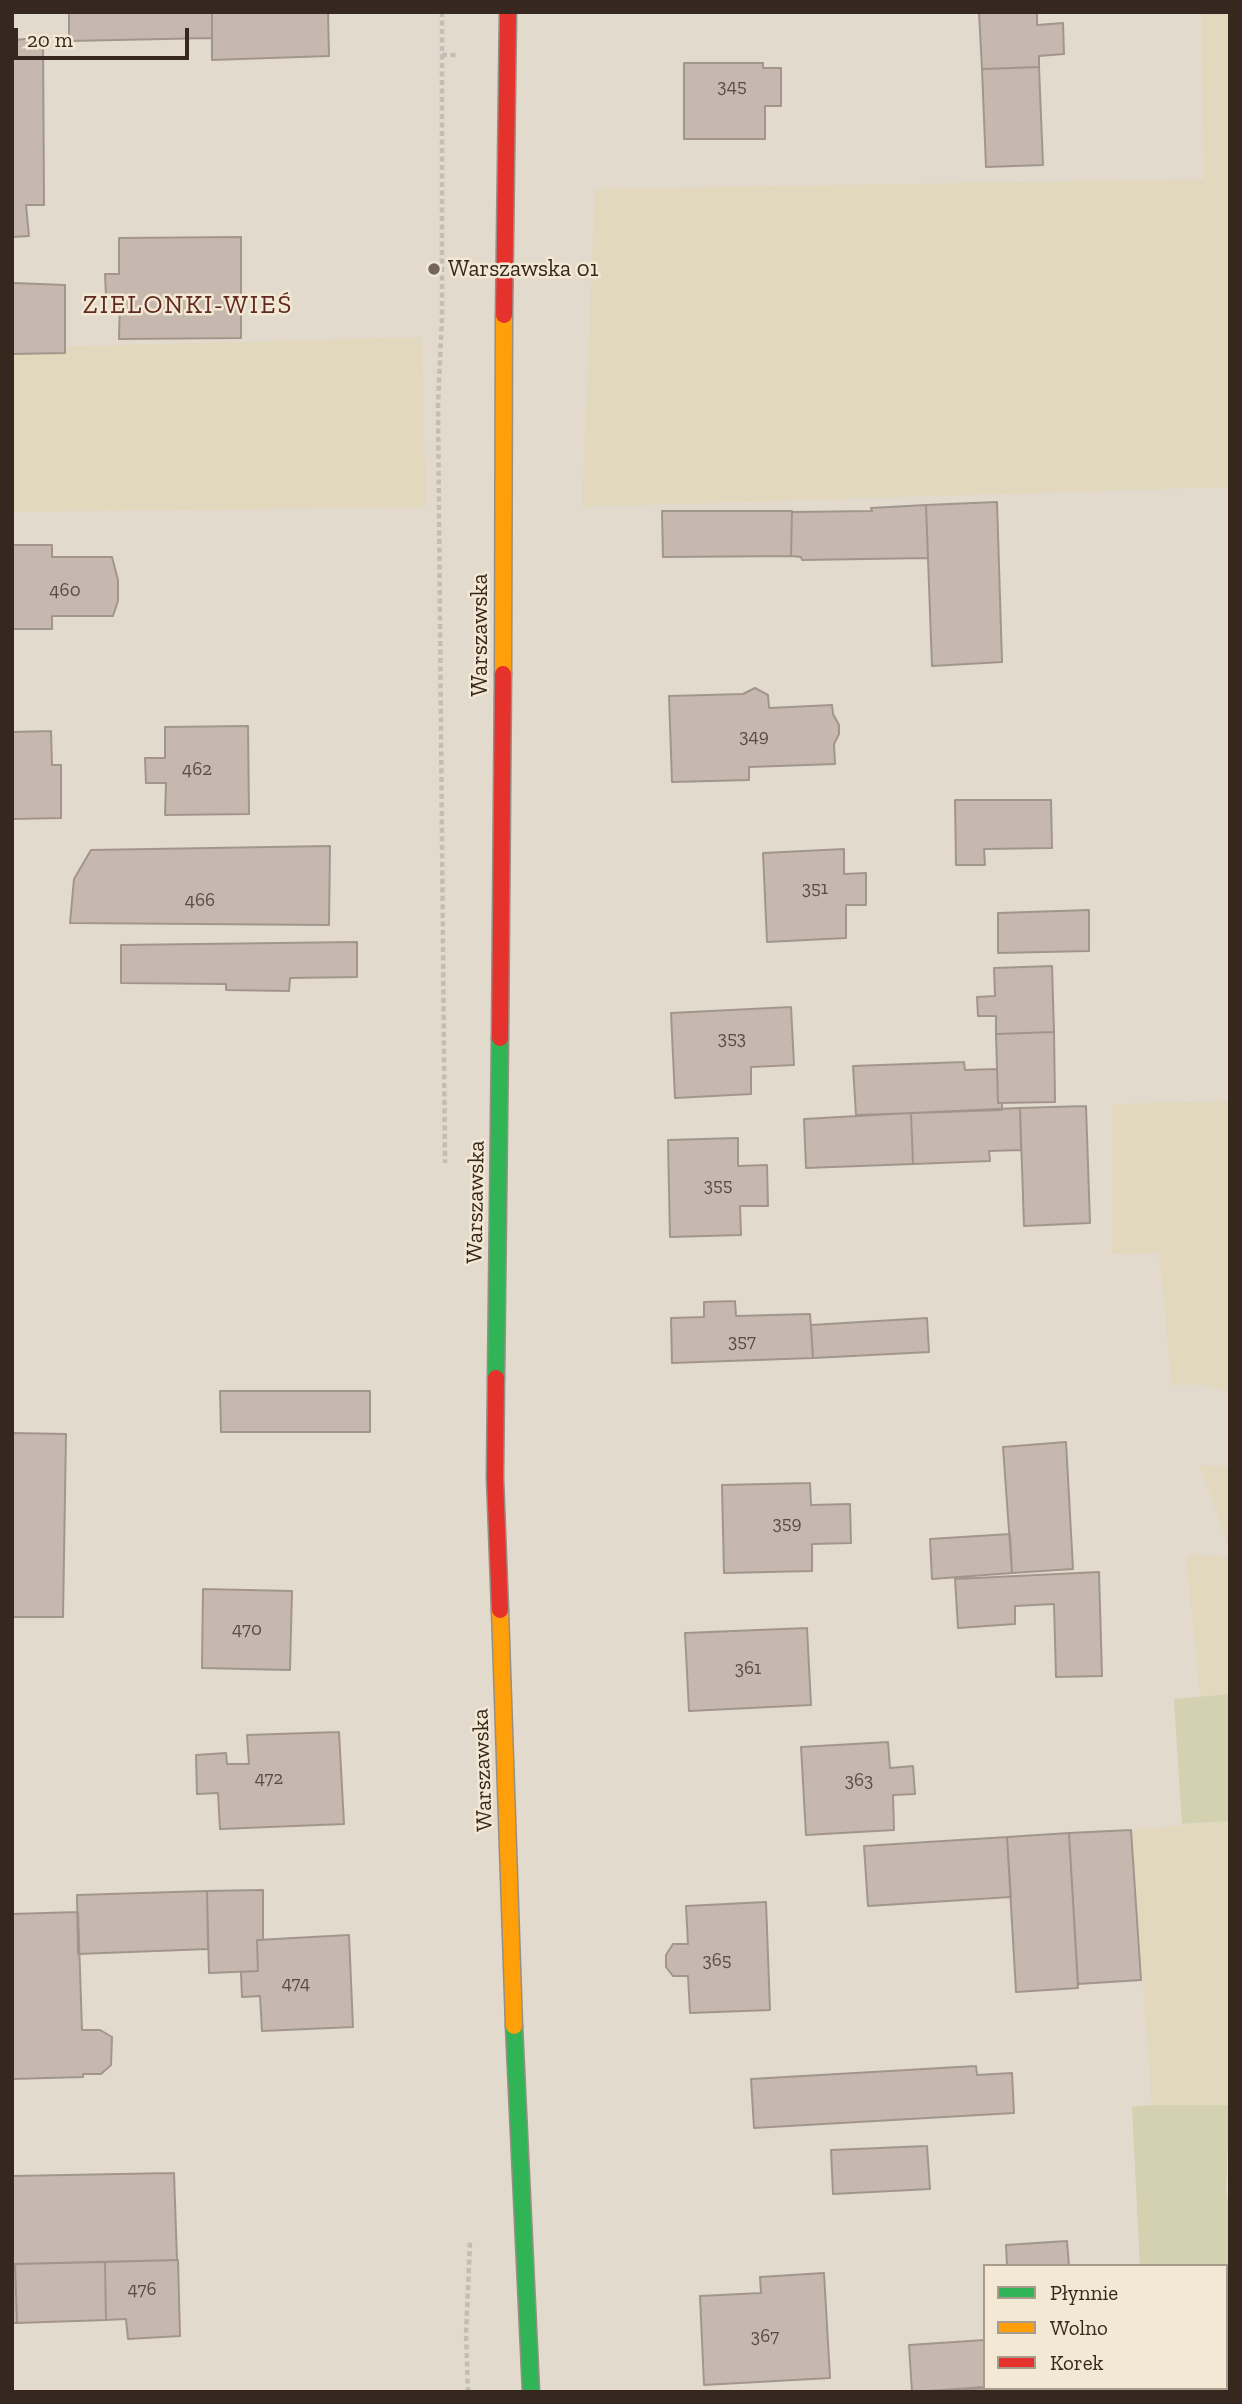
<!DOCTYPE html>
<html>
<head>
<meta charset="utf-8">
<style>
	body { margin:0 }
	#map { position:relative; width:1242px; height:2404px; overflow:hidden; background:#e2dacd; font-family:"Zilla Slab",serif }
	canvas { display:block }
	.frame { position:absolute; inset:0; border:14px solid #36281f; pointer-events:none }
	.legend { position:absolute; left:983px; top:2264px; width:245px; height:126px; box-sizing:border-box; background:#f3e8d3; border:2px solid #a79b8b; margin:0; padding:9px 12px; list-style:none; font-size:21px; color:#36281f }
	.legend li { display:flex; align-items:center; gap:14px; height:35px }
	.legend b { width:35px; border:2px solid #a79b8b }
	.scale { position:absolute; left:14px; top:28px; width:175px; height:32px; box-sizing:border-box; border:4px solid #36281f; border-top:0; padding-left:9px; font-size:21px; line-height:24px; white-space:nowrap; color:#36281f; -webkit-text-stroke:5px #f3e8d3; paint-order:stroke }
</style>
</head>
<body>
<div id="map">
<canvas width="1242" height="2404"></canvas>
<div class="frame"></div>
<ul class="legend">
<li><b style="height:9px;background:#30b455"></b>Płynnie</li>
<li><b style="height:9px;background:#ff9f0a"></b>Wolno</li>
<li><b style="height:9px;background:#e5322d"></b>Korek</li>
</ul>
<div class="scale">20 m</div>
</div>
<script>
const ctx = document.querySelector('canvas').getContext('2d');
ctx.lineJoin = 'round';
function fillPath(path, color) {
  ctx.fillStyle = color;
  ctx.fill(path, 'evenodd');
}
function toPath(rows) {
  const path = new Path2D();
  for (const r of rows) {
    path.moveTo(r[0], r[1]);
    for (let i = 2; i < r.length; i += 2) path.lineTo(r[i], r[i + 1]);
  }
  return path;
}
function stroke(path, color, width, dash) {
  ctx.strokeStyle = color;
  ctx.lineWidth = width;
  ctx.lineCap = dash ? 'butt' : 'round';
  ctx.setLineDash(dash || []);
  ctx.stroke(path);
}
function drawText(font, color, halo, rows, align = 'center') {
  ctx.font = font + ' "Zilla Slab",serif';
  ctx.lineWidth = 5;
  ctx.setLineDash([]);
  ctx.textBaseline = 'middle';
  ctx.strokeStyle = halo;
  ctx.fillStyle = color;
  for (const [text, x, y, turn = 0] of rows) {
    ctx.save();
    ctx.translate(x, y);
    ctx.rotate((+turn || 0) * Math.PI / 180);
    ctx.textAlign = isNaN(turn) ? turn : align;
    if (halo) ctx.strokeText(text, 0, 0);
    ctx.fillText(text, 0, 0);
    ctx.restore();
  }
}
fillPath(toPath([
	[1201,12,1230,12,1230,487,582,507,595,189,1204,179],
	[422,337,426,507,12,512,12,348],
	[1230,1101,1230,1393,1204,1385,1172,1385,1159,1253,1112,1254,1112,1104],
	[1200,1465,1230,1467,1230,1552],
	[1186,1555,1230,1556,1230,1694,1200,1696],
	[1230,1821,1230,2105,1152,2105,1131,1830]
]), '#e1d8be');
fillPath(toPath([
	[1230,1694,1230,1821,1182,1824,1174,1699],
	[1152,2105,1230,2105,1226,2189,1230,2213,1230,2370,1226,2370,1226,2266,1140,2266,1132,2107]
]), '#d3d1b0');
const building = toPath([
	[69,12,212,12,212,38,69,41,69,12],
	[212,12,328,12,329,56,212,60,212,12],
	[979,12,1037,12,1037,25,1063,23,1064,54,1039,56,1039,67,982,69,979,12],
	[43,38,44,205,26,205,29,236,12,237,12,40,43,38],
	[684,63,763,63,763,68,781,68,781,106,765,106,765,139,684,139,684,63],
	[1039,67,1043,165,986,167,982,69,1039,67],
	[241,237,241,338,119,339,120,297,106,297,105,274,119,274,119,238,241,237],
	[13,283,65,285,65,353,12,354,13,283],
	[997,502,1002,662,932,666,926,505,997,502],
	[926,505,928,558,802,560,801,557,791,556,792,512,872,511,871,508,926,505],
	[662,511,792,511,791,556,663,557,662,511],
	[12,545,52,545,52,557,112,557,118,580,118,601,113,616,52,616,52,629,12,629,12,545],
	[755,688,768,695,769,708,832,705,833,714,839,725,839,734,834,744,835,764,749,767,749,780,672,782,669,696,743,694,755,688],
	[248,726,249,814,165,815,166,783,146,783,145,758,165,758,165,727,248,726],
	[51,731,52,765,61,765,61,818,12,819,12,732,51,731],
	[955,800,1051,800,1052,848,984,849,985,865,956,865,955,800],
	[330,846,329,925,70,923,74,879,91,850,330,846],
	[844,849,844,874,866,873,866,905,846,905,846,938,767,942,763,853,844,849],
	[1089,910,1089,951,998,953,998,913,1089,910],
	[357,942,357,977,290,978,289,991,226,990,226,984,121,983,121,945,357,942],
	[1052,966,1054,1032,996,1034,996,1016,978,1016,977,997,995,996,994,968,1052,966],
	[791,1007,794,1065,751,1067,751,1094,675,1098,671,1013,791,1007],
	[1054,1032,1055,1102,998,1103,996,1034,1054,1032],
	[964,1062,965,1070,997,1069,998,1103,1002,1103,1002,1110,856,1115,853,1066,964,1062],
	[1086,1106,1090,1223,1024,1226,1020,1108,1086,1106],
	[1020,1108,1021,1150,989,1151,990,1161,913,1164,911,1113,1020,1108],
	[911,1113,913,1164,806,1168,804,1119,911,1113],
	[738,1138,738,1166,767,1165,768,1206,740,1206,741,1235,670,1237,668,1140,738,1138],
	[735,1301,736,1316,810,1314,813,1358,672,1363,671,1318,704,1317,704,1302,735,1301],
	[927,1318,929,1352,813,1358,811,1325,927,1318],
	[220,1391,370,1391,370,1432,221,1432,220,1391],
	[12,1433,66,1434,63,1617,12,1617,12,1433],
	[1066,1442,1073,1569,1012,1573,1003,1447,1066,1442],
	[810,1483,811,1505,850,1504,851,1543,812,1544,812,1571,724,1573,722,1485,810,1483],
	[1010,1534,1012,1573,932,1579,930,1539,1010,1534],
	[1099,1572,1102,1676,1056,1677,1054,1604,1015,1606,1015,1624,958,1628,955,1579,1099,1572],
	[203,1589,292,1591,290,1670,202,1668,203,1589],
	[807,1628,811,1705,689,1711,685,1633,807,1628],
	[339,1732,344,1824,220,1829,218,1793,197,1794,196,1755,226,1753,227,1764,249,1764,247,1735,339,1732],
	[888,1742,890,1768,913,1766,915,1794,893,1795,894,1830,806,1835,801,1747,888,1742],
	[1131,1830,1141,1980,1078,1984,1069,1833,1131,1830],
	[1069,1833,1078,1988,1016,1992,1007,1837,1069,1833],
	[1007,1837,1011,1897,868,1906,864,1846,1007,1837],
	[263,1890,263,1940,257,1940,258,1971,209,1973,207,1891,263,1890],
	[207,1891,208,1949,78,1954,77,1895,207,1891],
	[766,1902,770,2010,690,2013,688,1976,673,1976,666,1967,666,1955,673,1944,688,1944,686,1906,766,1902],
	[78,1912,82,2030,100,2030,112,2037,111,2065,101,2074,83,2074,83,2077,12,2079,12,1914,78,1912],
	[349,1935,353,2027,262,2031,260,1996,242,1997,241,1972,258,1971,257,1940,349,1935],
	[976,2066,977,2075,1012,2073,1014,2113,754,2128,751,2079,976,2066],
	[927,2146,930,2189,833,2194,831,2150,927,2146],
	[174,2173,177,2260,12,2264,12,2176,174,2173],
	[1067,2241,1069,2266,1007,2266,1006,2245,1067,2241],
	[178,2260,180,2336,128,2339,126,2319,106,2320,105,2262,178,2260],
	[105,2262,106,2320,17,2323,15,2264,105,2262],
	[12,2264,15,2264,17,2323,12,2323,12,2264],
	[824,2273,830,2378,704,2385,700,2296,761,2293,760,2277,824,2273],
	[985,2340,985,2387,912,2392,909,2345,985,2340],
	[986,2388,1013,2388,1013,2392,940,2392,986,2388]
]);
fillPath(building, '#c6b8ae');
stroke(building, '#a2968c', 2);
const fast = toPath([
	[496,1378,500,1038],
	[514,2026,531,2392]
]);
const slow = toPath([
	[503,674,504,315],
	[500,1610,514,2026]
]);
const jam = toPath([
	[504,315,508,12],
	[500,1038,503,674],
	[496,1378,495,1478,500,1610]
]);
stroke(fast, '#978f86', 19);
stroke(slow, '#978f86', 19);
stroke(jam, '#978f86', 19);
stroke(toPath([
	[442,12,442,317,438,403,445,1163],
	[442,55,458,55],
	[468,2392,466,2334,470,2242]
]), '#c3bdb5', 4.5, [5, 3.5]);
stroke(fast, '#30b455', 16);
stroke(slow, '#ff9f0a', 16);
stroke(jam, '#e5322d', 16);
for (const [x, y, r, color] of [
	[434,269,7,"#72665c"]
]) {
  const dot = new Path2D();
  dot.arc(x, y, r, 0, 2 * Math.PI);
  ctx.fillStyle = color;
  ctx.fill(dot);
  stroke(dot, '#f3e8d3', 2.5);
}
drawText('19px', '#5a4c43', null, [
	["345",732,87],
	["460",65,591],
	["349",754,737],
	["462",197,770],
	["351",815,889],
	["466",200,901],
	["353",732,1039],
	["355",718,1186],
	["357",742,1342],
	["359",787,1524],
	["470",247,1630],
	["361",748,1669],
	["472",269,1779],
	["363",859,1781],
	["365",717,1961],
	["474",296,1984],
	["476",142,2290],
	["367",765,2337]
]);
drawText('23px', '#36281f', '#f3e8d3', [
	["Warszawska 01",448,269]
], 'left');
drawText('23px', '#36281f', '#f3e8d3', [
	["Warszawska",480,635,-90],
	["Warszawska",476,1202,-89],
	["Warszawska",483,1770,-92]
]);
ctx.letterSpacing = '2px';
drawText('26px', '#602a20', '#f3e8d3', [
	["ZIELONKI-WIEŚ",188,306]
]);
ctx.letterSpacing = '0px';
</script>
</body>
</html>
